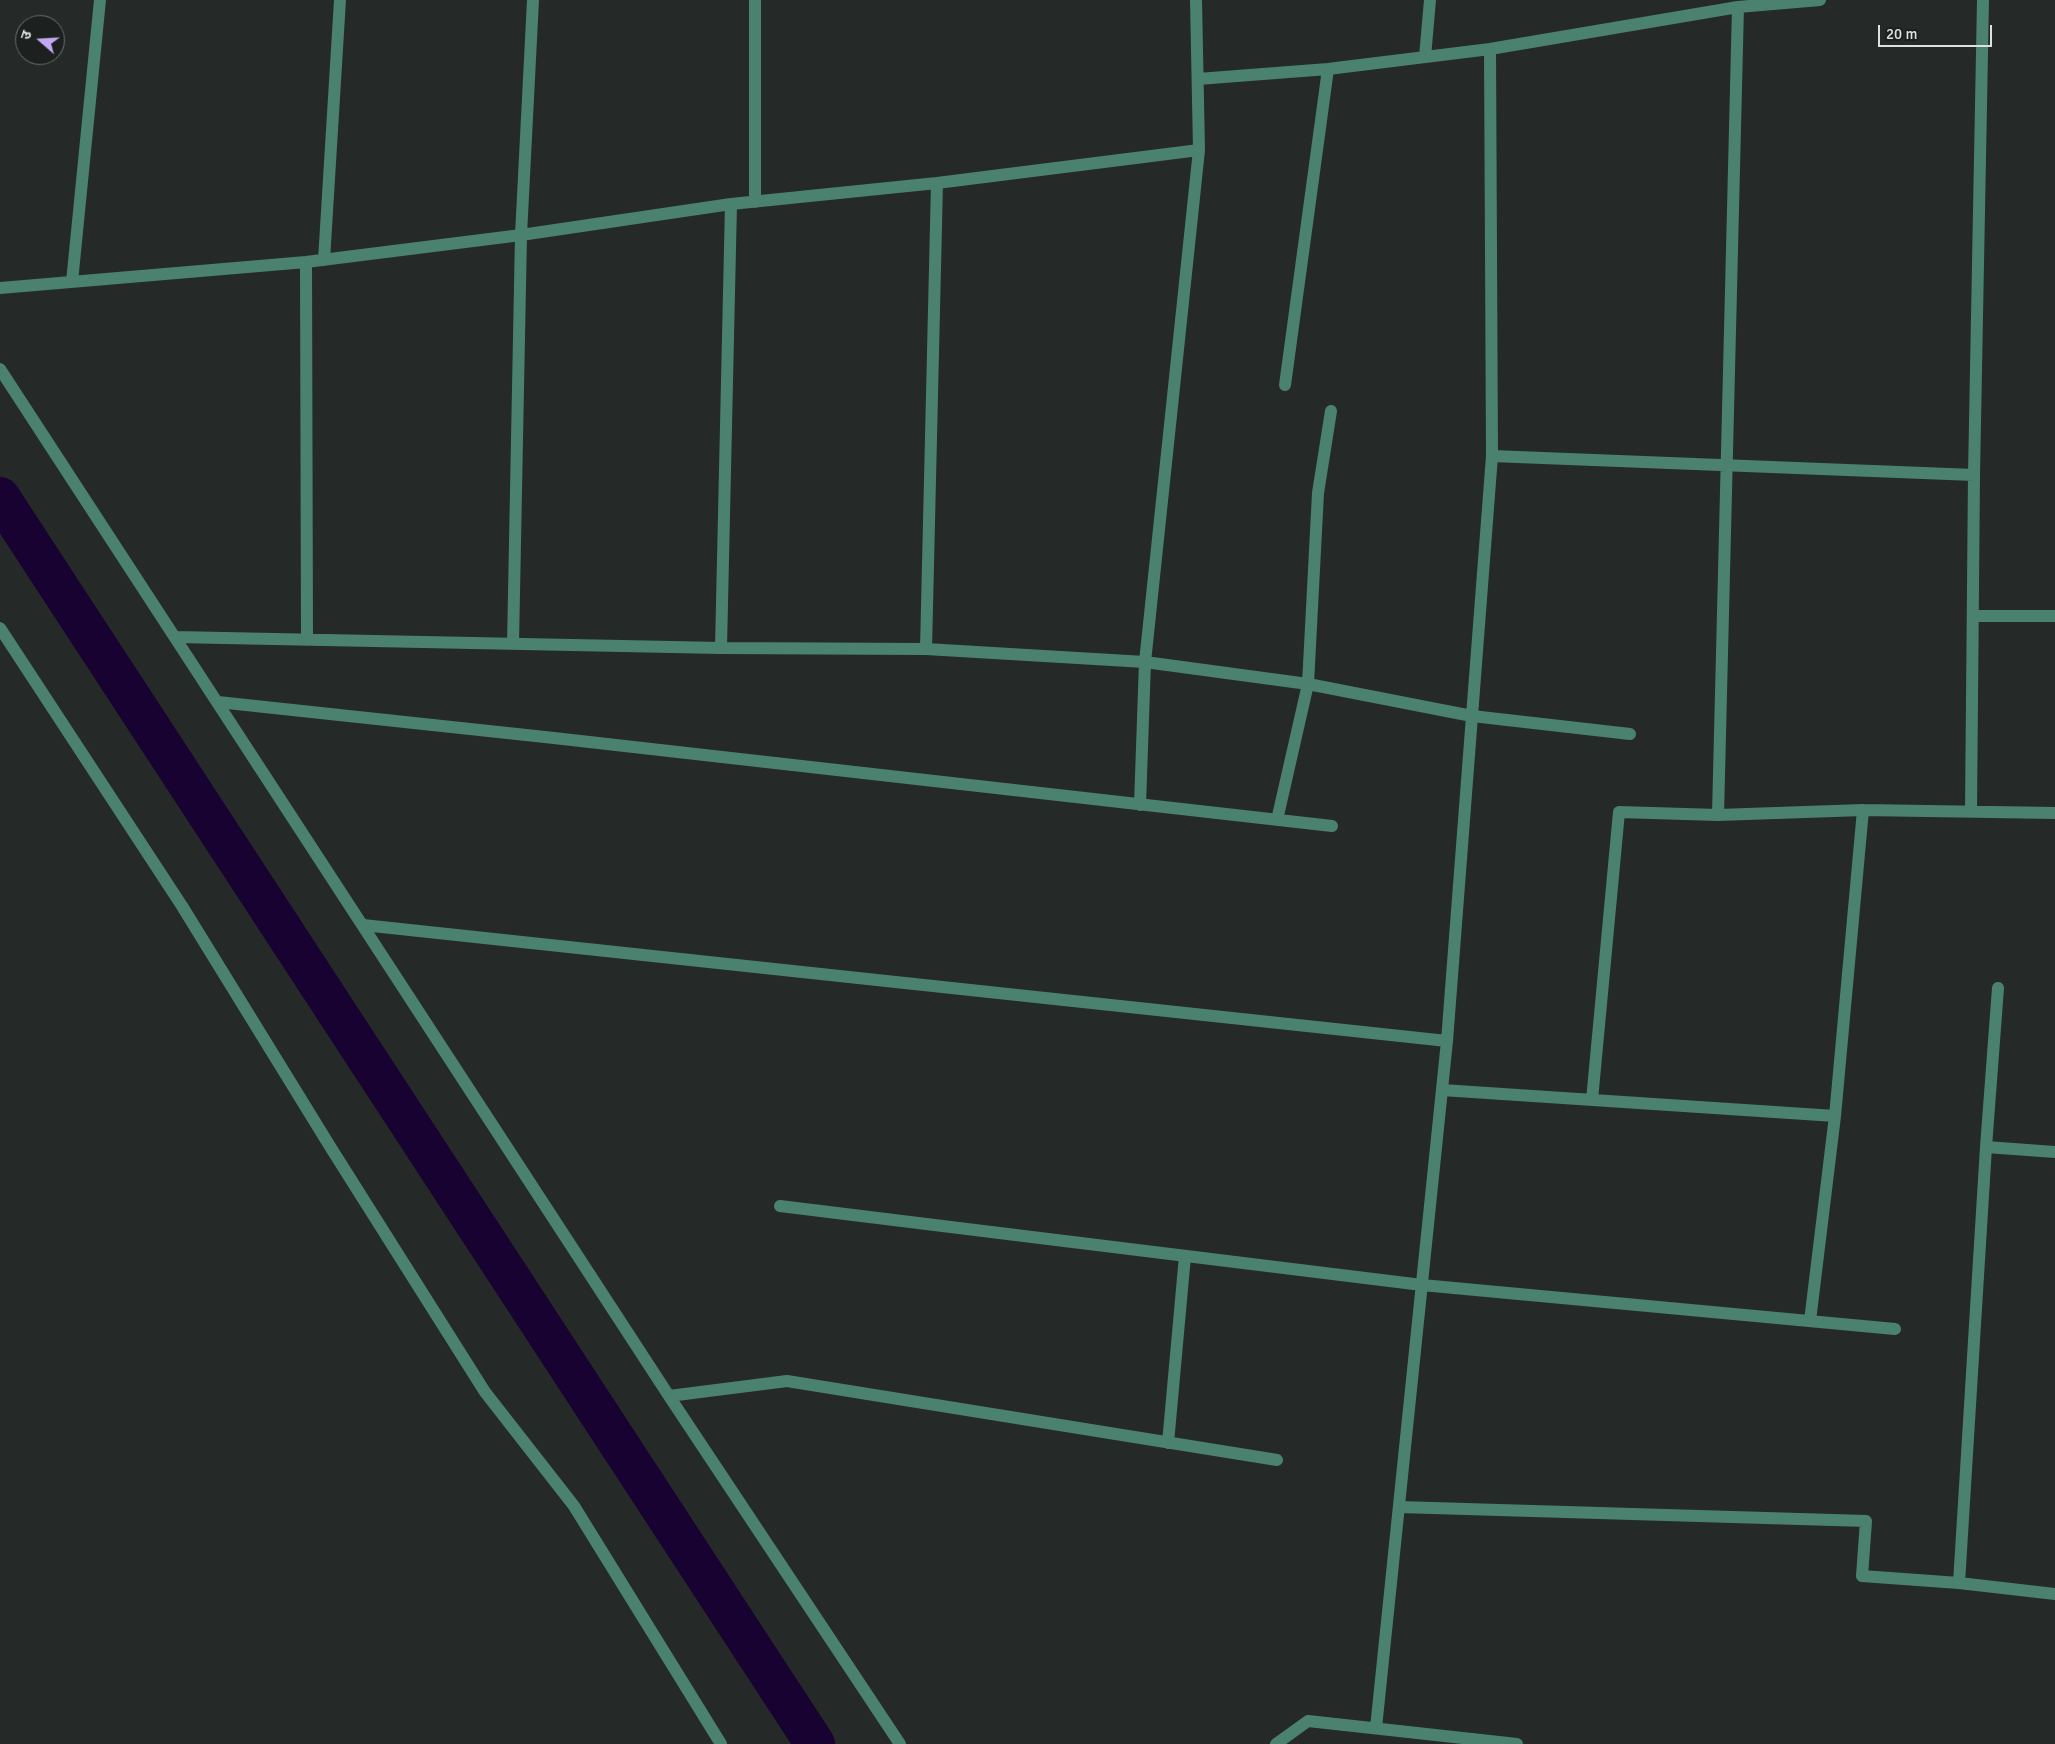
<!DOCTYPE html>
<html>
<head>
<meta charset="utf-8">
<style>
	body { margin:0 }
	#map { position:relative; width:2055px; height:1744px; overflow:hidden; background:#252a28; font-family:Signika,"Noto Sans Devanagari",sans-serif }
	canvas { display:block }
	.north { position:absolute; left:15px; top:15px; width:50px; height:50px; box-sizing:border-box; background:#1c201f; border:1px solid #696d6c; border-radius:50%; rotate:289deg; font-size:14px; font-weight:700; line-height:20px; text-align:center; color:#dde1df }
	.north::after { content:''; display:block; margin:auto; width:18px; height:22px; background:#c2a8f2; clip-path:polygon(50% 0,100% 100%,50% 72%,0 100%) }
	.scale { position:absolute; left:1878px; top:25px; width:114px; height:22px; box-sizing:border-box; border:2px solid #dde1df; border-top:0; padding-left:6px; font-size:15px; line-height:18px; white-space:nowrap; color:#dde1df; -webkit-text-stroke:4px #1c201f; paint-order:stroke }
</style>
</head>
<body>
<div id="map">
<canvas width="2055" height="1744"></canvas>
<div class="north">उ</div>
<div class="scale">20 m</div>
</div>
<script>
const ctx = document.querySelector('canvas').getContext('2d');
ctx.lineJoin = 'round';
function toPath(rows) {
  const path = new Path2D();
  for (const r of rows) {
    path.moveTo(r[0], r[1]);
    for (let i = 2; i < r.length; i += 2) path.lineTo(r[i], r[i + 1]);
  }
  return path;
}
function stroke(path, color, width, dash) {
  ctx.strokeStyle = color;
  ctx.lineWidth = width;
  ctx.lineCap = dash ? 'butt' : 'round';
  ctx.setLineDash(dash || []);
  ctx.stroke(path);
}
stroke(toPath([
	[0,497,815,1744]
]), '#180231', 40);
stroke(toPath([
	[1425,57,1430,0],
	[1198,79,1328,69,1490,49,1738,7,1820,0],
	[755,202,755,0],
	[324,260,340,0],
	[306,262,307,640],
	[72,282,100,0],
	[0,288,306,262,521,235,731,204,937,183,1199,150],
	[0,369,669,1396,900,1744],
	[1285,385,1328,69],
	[1492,456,1974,475],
	[1973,616,2055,616],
	[0,628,182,906,331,1148,485,1392,574,1506,721,1744],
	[175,637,721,648,926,649,1145,662,1308,684,1472,716,1630,734],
	[513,644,521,235,533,0],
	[721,648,731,204],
	[926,649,937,183],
	[218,702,554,738,1332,826],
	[1140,805,1145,662,1199,150,1196,0],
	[1971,811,1974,475,1983,0],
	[1718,815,1738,7],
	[1277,820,1308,684,1318,493,1331,411],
	[363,925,1447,1041],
	[1442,1090,1835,1116,1863,810],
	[1592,1100,1619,812,1718,815,1863,810,2055,813],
	[1986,1147,2055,1152],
	[780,1206,1422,1285,1895,1329],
	[1810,1321,1835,1116],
	[669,1396,787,1381,1277,1460],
	[1168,1443,1185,1256],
	[1399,1507,1866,1521,1862,1576,1959,1583,2055,1594],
	[1959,1583,1986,1147,1998,988],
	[1376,1728,1447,1041,1492,456,1490,49],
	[1276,1744,1308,1721,1517,1744]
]), '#4b826f', 12);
</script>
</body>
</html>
